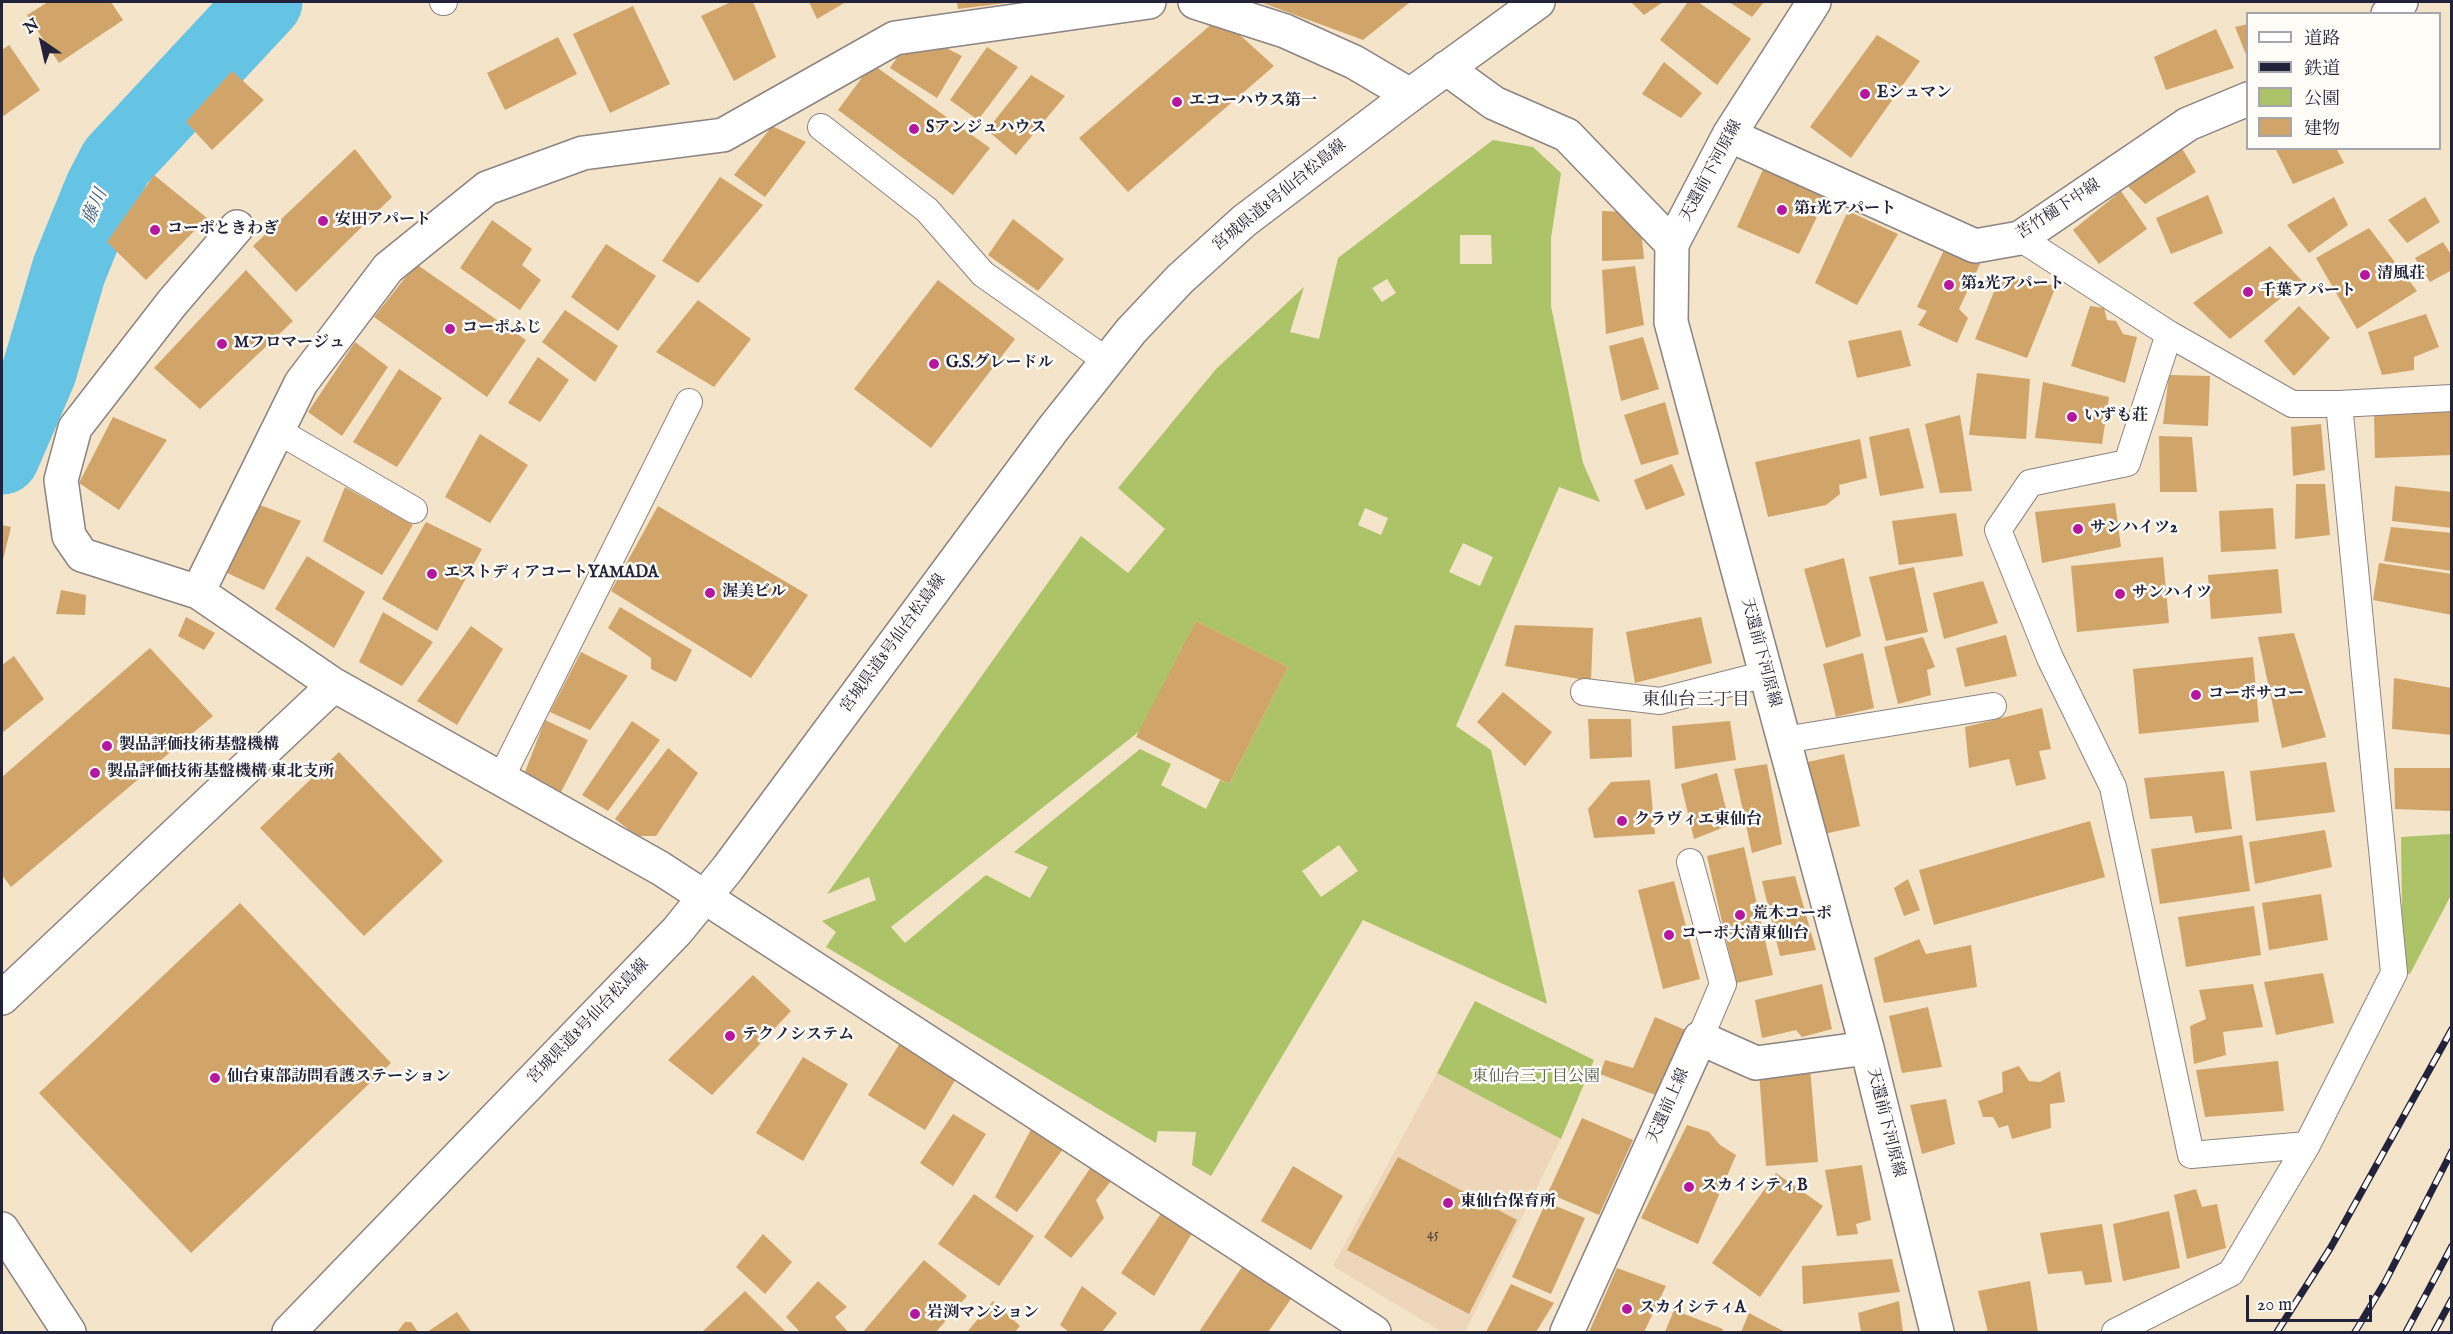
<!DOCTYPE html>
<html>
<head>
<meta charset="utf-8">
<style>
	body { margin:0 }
	#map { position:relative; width:2453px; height:1334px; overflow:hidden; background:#f4e4ca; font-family:"IM FELL English","Noto Serif JP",serif }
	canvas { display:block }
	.frame { position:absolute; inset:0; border:3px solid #22223b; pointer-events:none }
	.legend { position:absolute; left:2246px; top:12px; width:195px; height:138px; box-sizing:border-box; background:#fdfcf7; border:2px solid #a5a5ac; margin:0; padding:8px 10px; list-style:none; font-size:18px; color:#22223b }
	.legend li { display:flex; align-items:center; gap:12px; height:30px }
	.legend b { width:30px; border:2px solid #a5a5ac }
	.north { position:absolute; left:12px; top:12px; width:60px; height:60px; -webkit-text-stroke:4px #fdfcf7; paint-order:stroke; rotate:326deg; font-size:16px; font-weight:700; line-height:24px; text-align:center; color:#22223b }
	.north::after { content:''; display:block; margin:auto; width:21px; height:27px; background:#22223b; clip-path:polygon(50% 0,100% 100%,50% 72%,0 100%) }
	.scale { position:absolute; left:2246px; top:1295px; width:126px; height:27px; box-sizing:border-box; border:3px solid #22223b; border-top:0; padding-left:8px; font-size:18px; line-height:21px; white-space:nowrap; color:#22223b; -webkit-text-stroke:4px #fdfcf7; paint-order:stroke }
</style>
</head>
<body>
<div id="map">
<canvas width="2453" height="1334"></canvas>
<div class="frame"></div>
<ul class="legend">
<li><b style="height:8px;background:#fff"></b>道路</li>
<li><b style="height:8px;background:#22223b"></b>鉄道</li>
<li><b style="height:16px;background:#acc368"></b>公園</li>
<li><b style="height:16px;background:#d1a569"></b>建物</li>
</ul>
<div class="north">N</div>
<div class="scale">20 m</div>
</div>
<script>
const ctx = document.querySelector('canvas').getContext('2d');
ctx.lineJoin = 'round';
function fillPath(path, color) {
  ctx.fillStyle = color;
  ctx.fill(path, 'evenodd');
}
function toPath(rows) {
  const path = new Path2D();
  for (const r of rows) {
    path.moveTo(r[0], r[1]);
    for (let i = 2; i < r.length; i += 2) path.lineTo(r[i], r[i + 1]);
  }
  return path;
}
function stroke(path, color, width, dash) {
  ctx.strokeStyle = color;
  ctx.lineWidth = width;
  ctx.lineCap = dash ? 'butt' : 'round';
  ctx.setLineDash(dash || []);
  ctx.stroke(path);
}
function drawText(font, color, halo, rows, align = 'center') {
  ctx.font = font + ' "IM FELL English","Noto Serif JP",serif';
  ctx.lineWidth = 5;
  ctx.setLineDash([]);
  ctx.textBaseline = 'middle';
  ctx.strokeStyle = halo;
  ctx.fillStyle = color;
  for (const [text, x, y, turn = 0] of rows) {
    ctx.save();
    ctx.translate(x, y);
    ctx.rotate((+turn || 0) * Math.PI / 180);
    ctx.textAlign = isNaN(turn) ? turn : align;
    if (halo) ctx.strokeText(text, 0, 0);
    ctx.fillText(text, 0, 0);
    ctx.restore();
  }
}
fillPath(toPath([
	[1437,1073,1561,1139,1465,1332,1442,1332,1333,1266]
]), '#eed6bb');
fillPath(toPath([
	[1493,140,1533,147,1561,173,1551,238,1551,306,1583,463,1600,502,1559,487,1456,726,1491,750,1547,1004,1363,920,1211,1176,1192,1165,1196,1132,1158,1131,1156,1143,826,947,836,932,822,921,876,900,869,877,827,894,1081,536,1128,573,1165,529,1118,488,1216,369,1304,287,1290,332,1319,339,1338,258],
	[1491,235,1492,264,1460,264,1460,235],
	[1387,279,1396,293,1382,302,1372,288],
	[1365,508,1388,518,1381,535,1358,525],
	[1463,543,1493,557,1480,586,1449,572],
	[1196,621,1288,667,1229,784,1220,780,1206,809,1161,785,1171,764,1140,749,1014,852,1048,867,1030,898,986,875,905,943,891,927,1141,730],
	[1339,845,1358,871,1321,897,1302,871],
	[2451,834,2451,895,2410,974,2403,974,2401,837],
	[1475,1001,1594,1060,1561,1139,1437,1073]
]), '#acc368');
stroke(toPath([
	[2,457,39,372,69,270,102,189,116,162,265,2]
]), '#65c3e3', 75);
fillPath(toPath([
	[48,2,111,2,123,20,59,63,27,15],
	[731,2,753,2,776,57,734,81,701,16],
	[809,2,846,2,817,19],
	[957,2,1006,2,1006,3,958,9],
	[1260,2,1410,2,1363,40],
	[1631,2,1663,2,1644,15],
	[1688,2,1698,2,1751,39,1717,85,1660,40],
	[1729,2,1764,2,1752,17],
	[633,6,670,84,610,113,573,34],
	[1220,17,1274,66,1128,192,1079,138],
	[2248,24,2248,57,2247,57,2235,27],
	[2216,29,2234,68,2166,90,2154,57],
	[1877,35,1920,61,1851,158,1810,127],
	[558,37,577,74,505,110,487,73],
	[9,45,40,90,2,117,2,50],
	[940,45,962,56,937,98,890,68,898,56],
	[987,47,1018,67,978,120,950,100],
	[1664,62,1702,93,1681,118,1642,94],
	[872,64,990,148,953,195,838,110],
	[232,71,264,100,212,150,186,122],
	[1031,75,1065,96,1016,155,987,130],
	[772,126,806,142,765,197,734,175],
	[2180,145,2196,172,2145,204,2124,182],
	[2275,148,2336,148,2344,163,2293,184],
	[355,149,392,197,296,292,253,246],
	[1765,165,1828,194,1799,254,1737,227],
	[154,175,207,218,146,280,107,242],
	[720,177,763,205,698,283,662,261],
	[2121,191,2147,229,2099,264,2073,230],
	[2208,195,2223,233,2171,254,2156,218],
	[2334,197,2348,225,2309,253,2287,225],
	[2425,197,2440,222,2407,243,2388,220],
	[1602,211,1629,212,1641,229,1644,259,1602,261],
	[1848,211,1898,234,1857,305,1815,283],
	[1013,219,1064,259,1038,291,988,255],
	[492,220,532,249,522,265,541,280,520,310,460,268],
	[2369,228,2417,291,2357,329,2316,258],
	[2443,242,2452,256,2452,270,2430,282,2415,258],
	[606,244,656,276,618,331,571,297],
	[2270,246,2302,281,2230,339,2193,303],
	[1945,248,1980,264,1959,309,1968,318,1957,343,1918,325,1927,311,1917,307],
	[416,264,526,340,487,397,374,317],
	[1635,266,1644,325,1606,334,1602,270],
	[246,270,293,321,200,409,154,368],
	[2001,274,2056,286,2027,358,1975,339],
	[938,280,1015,339,931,448,854,389],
	[698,300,751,339,714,387,656,352],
	[2090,306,2104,308,2107,320,2116,321,2123,334,2137,337,2125,383,2071,366],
	[2299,306,2330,338,2294,376,2264,341],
	[565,310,618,346,595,382,542,342],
	[2426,314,2439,347,2414,357,2414,370,2382,375,2368,332],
	[1901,330,1911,366,1857,378,1848,341],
	[1643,337,1659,389,1621,401,1609,346],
	[355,342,388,367,342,436,308,412],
	[538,357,569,380,540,422,508,403],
	[399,369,442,398,397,467,353,442],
	[1977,373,2030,379,2026,439,1969,435],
	[2169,375,2210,376,2208,426,2163,424],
	[2043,382,2109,397,2102,444,2035,438],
	[1665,402,1679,454,1641,465,1624,415],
	[2452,411,2452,455,2375,458,2374,414],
	[1960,415,1972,491,1940,493,1925,424],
	[113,417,167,440,119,510,79,483],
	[2321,424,2325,470,2293,476,2291,427],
	[1909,428,1924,488,1880,496,1869,437],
	[480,434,528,465,490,523,445,497],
	[2159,436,2192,437,2197,492,2160,492],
	[1860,439,1867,478,1839,485,1840,494,1826,505,1768,517,1755,462],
	[1672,464,1685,495,1646,510,1634,480],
	[2296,484,2325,484,2330,535,2295,539],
	[2395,486,2452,492,2452,528,2392,521],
	[345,487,413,525,382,575,323,541],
	[255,503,301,521,264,590,223,571],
	[2115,503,2121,547,2042,563,2035,512],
	[658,506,808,595,751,678,611,591],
	[2273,508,2276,549,2221,552,2219,511],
	[1956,513,1963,556,1899,565,1892,521],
	[426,522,482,549,437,631,382,599],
	[2,525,11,527,2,564],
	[2391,527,2452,533,2452,571,2384,561],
	[307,556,365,592,334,648,275,609],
	[2163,557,2169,623,2077,632,2071,566],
	[1844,558,1861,636,1826,648,1804,569],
	[2379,563,2452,574,2452,615,2373,600],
	[1914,567,1928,632,1886,641,1869,577],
	[2278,569,2282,613,2211,619,2208,575],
	[1983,581,1998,623,1944,639,1933,593],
	[61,590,86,595,85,615,56,614],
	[620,607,692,650,676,682,651,669,651,658,608,628],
	[383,612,433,642,402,686,359,662],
	[186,617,215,633,204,650,178,636],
	[1701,617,1712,663,1635,683,1626,632],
	[1196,621,1288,667,1229,784,1136,737],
	[1515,625,1593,628,1591,681,1505,666],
	[471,626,503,649,457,725,417,701],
	[2294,633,2326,737,2282,748,2258,637],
	[2006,635,2017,676,1965,687,1956,648],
	[1923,637,1935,667,1927,670,1931,695,1898,704,1884,647],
	[150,648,213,716,11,887,2,875,2,777],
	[581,652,628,676,590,730,550,712],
	[1863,653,1874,708,1836,717,1823,664],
	[14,656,44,699,2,733,2,665],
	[2253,657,2259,722,2139,734,2133,669],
	[2394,678,2452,688,2452,735,2392,729],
	[1503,692,1552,732,1525,766,1477,722],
	[2042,708,2051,749,2039,751,2046,779,2016,786,2009,759,1969,768,1965,727],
	[1588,719,1631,719,1632,757,1590,759],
	[545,720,588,740,561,792,525,772],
	[632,721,660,740,608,811,582,795],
	[1730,721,1736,760,1675,769,1672,726],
	[668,748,698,773,656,836,637,836,615,819],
	[339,752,443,861,364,936,260,828],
	[1844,754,1860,826,1824,834,1808,762],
	[2326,762,2335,812,2256,821,2250,771],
	[1767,764,1782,844,1752,853,1734,769],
	[2394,768,2452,768,2452,811,2395,809],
	[2224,771,2232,829,2195,833,2192,816,2150,819,2144,778],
	[1717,773,1730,825,1694,839,1681,784],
	[1650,780,1655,834,1594,838,1588,809,1611,782],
	[2090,821,2105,877,1934,925,1919,870],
	[2325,830,2332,867,2255,884,2249,842],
	[2242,835,2250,891,2160,904,2151,849],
	[1744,847,1773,975,1736,983,1707,856],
	[1795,876,1816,950,1780,956,1762,881],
	[1908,879,1920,910,1904,916,1894,888],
	[1674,881,1700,979,1663,989,1638,890],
	[2321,894,2328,940,2269,950,2262,903],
	[240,903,391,1063,191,1253,39,1093],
	[2254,906,2261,955,2186,967,2178,917],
	[1919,939,1926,954,1971,945,1977,987,1884,1003,1874,958],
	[2323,973,2334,1023,2276,1035,2264,982],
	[753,975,791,1011,712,1095,668,1060],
	[1822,984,1832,1029,1802,1037,1796,1030,1762,1038,1755,1000],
	[2253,984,2263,1027,2223,1032,2226,1055,2194,1064,2190,1026,2206,1019,2199,990],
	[1928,1007,1942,1067,1902,1073,1889,1016],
	[1655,1017,1690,1032,1658,1096,1600,1074,1605,1060,1633,1068],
	[900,1043,957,1077,925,1130,868,1095],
	[803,1057,848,1084,803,1161,756,1133],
	[2278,1061,2284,1111,2205,1117,2196,1070],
	[2019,1066,2029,1081,2040,1082,2060,1071,2065,1102,2050,1104,2051,1128,2012,1139,2008,1125,1999,1128,1993,1117,1983,1117,1978,1101,2003,1092,2002,1072],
	[1810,1068,1818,1162,1766,1166,1759,1072],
	[1946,1099,1955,1144,1922,1154,1910,1105],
	[953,1114,986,1134,953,1186,920,1163],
	[1582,1118,1633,1140,1599,1215,1548,1193],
	[1035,1122,1066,1145,1017,1212,995,1197],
	[1687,1125,1709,1132,1720,1145,1736,1155,1698,1244,1641,1218],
	[1398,1157,1517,1220,1469,1314,1347,1250],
	[1095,1161,1115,1176,1096,1200,1104,1218,1071,1258,1044,1237],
	[1862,1165,1871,1220,1856,1224,1858,1234,1837,1236,1825,1170],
	[1293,1166,1343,1196,1311,1250,1261,1221],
	[1776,1173,1823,1206,1760,1297,1712,1263],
	[2196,1189,2202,1207,2217,1204,2226,1248,2187,1259,2174,1195],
	[974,1194,1034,1236,999,1286,938,1244],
	[1546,1202,1585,1218,1551,1294,1512,1277],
	[1164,1209,1197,1225,1154,1296,1121,1273],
	[2169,1211,2180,1268,2123,1281,2113,1224],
	[2102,1224,2112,1282,2085,1285,2082,1271,2048,1274,2040,1233],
	[763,1234,792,1262,765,1294,736,1267],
	[1892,1259,1900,1292,1803,1304,1802,1266],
	[924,1260,967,1296,936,1332,863,1332],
	[1244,1264,1293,1296,1268,1332,1199,1332],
	[1617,1268,1666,1286,1644,1332,1589,1332],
	[818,1281,847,1307,835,1317,848,1332,800,1332,786,1317],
	[2030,1281,2038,1332,1988,1332,1978,1291],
	[1511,1284,1554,1303,1536,1332,1486,1332],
	[1082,1286,1117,1313,1102,1332,1069,1332,1060,1325],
	[745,1291,786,1332,702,1332],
	[993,1301,1020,1326,1015,1332,967,1332],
	[1899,1301,1903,1332,1861,1332,1858,1313],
	[1674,1310,1723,1329,1722,1332,1665,1332],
	[457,1312,471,1332,427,1332],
	[1749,1313,1785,1332,1741,1332],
	[405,1322,411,1322,418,1332,397,1332]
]), '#d1a569');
const service = toPath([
	[443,2,444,2],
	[821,127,927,210,983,274,1107,361],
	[2020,238,2169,334,2292,404,2339,404,2452,398],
	[2169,334,2127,463,2030,483,1998,530,2050,658,2113,787,2191,1155,2307,1145],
	[278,431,414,510],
	[1584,692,1660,701,1766,674],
	[1784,740,1993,706],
	[500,780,689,402],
	[1690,862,1723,984,1700,1038],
	[2115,1332,2231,1273,2307,1145,2394,973,2339,404]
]);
const minor = toPath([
	[1195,2,1285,31,1354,62,1410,95],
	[1814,2,1729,135,1672,244,1671,322,1867,1048,1937,1332],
	[2388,14,2401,2],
	[1446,68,1494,103,1567,135,1672,244],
	[1729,135,1975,246,2020,238,2188,124,2248,99],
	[237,227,172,303,75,428,61,480,69,536,82,555,198,592,334,685,660,868,1374,1332],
	[198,592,301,383,388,268,487,188,583,153,723,135,895,38,1149,2],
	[2,998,334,685],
	[1567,1332,1700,1038,1756,1063,1867,1048]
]);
const tertiary = toPath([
	[2,1229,69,1332]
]);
const primary = toPath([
	[289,1332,677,931,728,868,1053,429,1131,331,1180,279,1244,221,1410,95,1538,2]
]);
stroke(service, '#8b8382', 28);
stroke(minor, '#8b8382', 36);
stroke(tertiary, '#8b8382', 36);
stroke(primary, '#8b8382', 36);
stroke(service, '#fff', 26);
stroke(minor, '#fff', 33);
stroke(tertiary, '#fff', 33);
stroke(primary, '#fff', 33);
const rail = toPath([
	[2277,1332,2331,1247,2452,1029],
	[2355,1332,2385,1282,2452,1151],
	[2406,1332,2452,1246],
	[2434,1332,2452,1299]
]);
stroke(rail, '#22223b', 7);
stroke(rail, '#fdfcf7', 4.5, [14]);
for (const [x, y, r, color] of [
	[1865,94,6,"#b5179e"],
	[1177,102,6,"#b5179e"],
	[914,129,6,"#b5179e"],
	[1782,210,6,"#b5179e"],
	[323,221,6,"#b5179e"],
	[155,230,6,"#b5179e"],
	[2365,275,6,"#b5179e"],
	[1949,285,6,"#b5179e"],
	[2248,292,6,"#b5179e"],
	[450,329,6,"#b5179e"],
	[222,344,6,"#b5179e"],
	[934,364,6,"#b5179e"],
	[2072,417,6,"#b5179e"],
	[2078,529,6,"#b5179e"],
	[432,574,6,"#b5179e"],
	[710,593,6,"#b5179e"],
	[2120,594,6,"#b5179e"],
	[2196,695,6,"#b5179e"],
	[107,746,6,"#b5179e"],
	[95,773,6,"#b5179e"],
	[1622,821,6,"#b5179e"],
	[1740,915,6,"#b5179e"],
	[1669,935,6,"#b5179e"],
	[730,1036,6,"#b5179e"],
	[215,1078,6,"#b5179e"],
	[1689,1187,6,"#b5179e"],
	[1448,1203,6,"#b5179e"],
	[1627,1309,6,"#b5179e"],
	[915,1314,6,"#b5179e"]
]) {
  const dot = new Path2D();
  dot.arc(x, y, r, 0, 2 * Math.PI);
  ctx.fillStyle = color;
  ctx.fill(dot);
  stroke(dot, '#fdfcf7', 2);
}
drawText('14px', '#4e4346', null, [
	["45",1433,1235]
]);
drawText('bold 16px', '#22223b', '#fdfcf7', [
	["Eシュマン",1877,94],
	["エコーハウス第一",1189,102],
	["Sアンジュハウス",926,129],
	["第1光アパート",1794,210],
	["安田アパート",335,221],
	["コーポときわぎ",167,230],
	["清風荘",2377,275],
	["第2光アパート",1961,285],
	["千葉アパート",2260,292],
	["コーポふじ",462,329],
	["Mフロマージュ",234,344],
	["G.S.グレードル",946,364],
	["いずも荘",2084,417],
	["サンハイツ2",2090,529],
	["エストディアコートYAMADA",444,574],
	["渥美ビル",722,593],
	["サンハイツ",2132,594],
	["コーポサコー",2208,695],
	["製品評価技術基盤機構",119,746],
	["製品評価技術基盤機構 東北支所",107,773],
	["クラヴィエ東仙台",1634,821],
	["荒木コーポ",1752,915],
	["コーポ大清東仙台",1681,935],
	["テクノシステム",742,1036],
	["仙台東部訪問看護ステーション",227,1078],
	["スカイシティB",1701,1187],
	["東仙台保育所",1460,1203],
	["スカイシティA",1639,1309],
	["岩渕マンション",927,1314]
], 'left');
drawText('16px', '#22223b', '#fdfcf7', [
	["天還前下河原線",1712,171,-62],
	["宮城県道8号仙台松島線",1280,196,-39],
	["苦竹樋下中線",2059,210,-33],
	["宮城県道8号仙台松島線",894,644,-54],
	["天還前下河原線",1760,653,75],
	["宮城県道8号仙台松島線",589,1022,-46],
	["天還前上線",1669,1106,-66],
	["天還前下河原線",1885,1123,76]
]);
drawText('16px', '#525a4b', '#fdfcf7', [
	["東仙台三丁目公園",1536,1078]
]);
drawText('italic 18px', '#395a76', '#fdfcf7', [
	["藤川",96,207,-66]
]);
drawText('18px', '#22223b', '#fdfcf7', [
	["東仙台三丁目",1696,701]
]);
</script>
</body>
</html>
